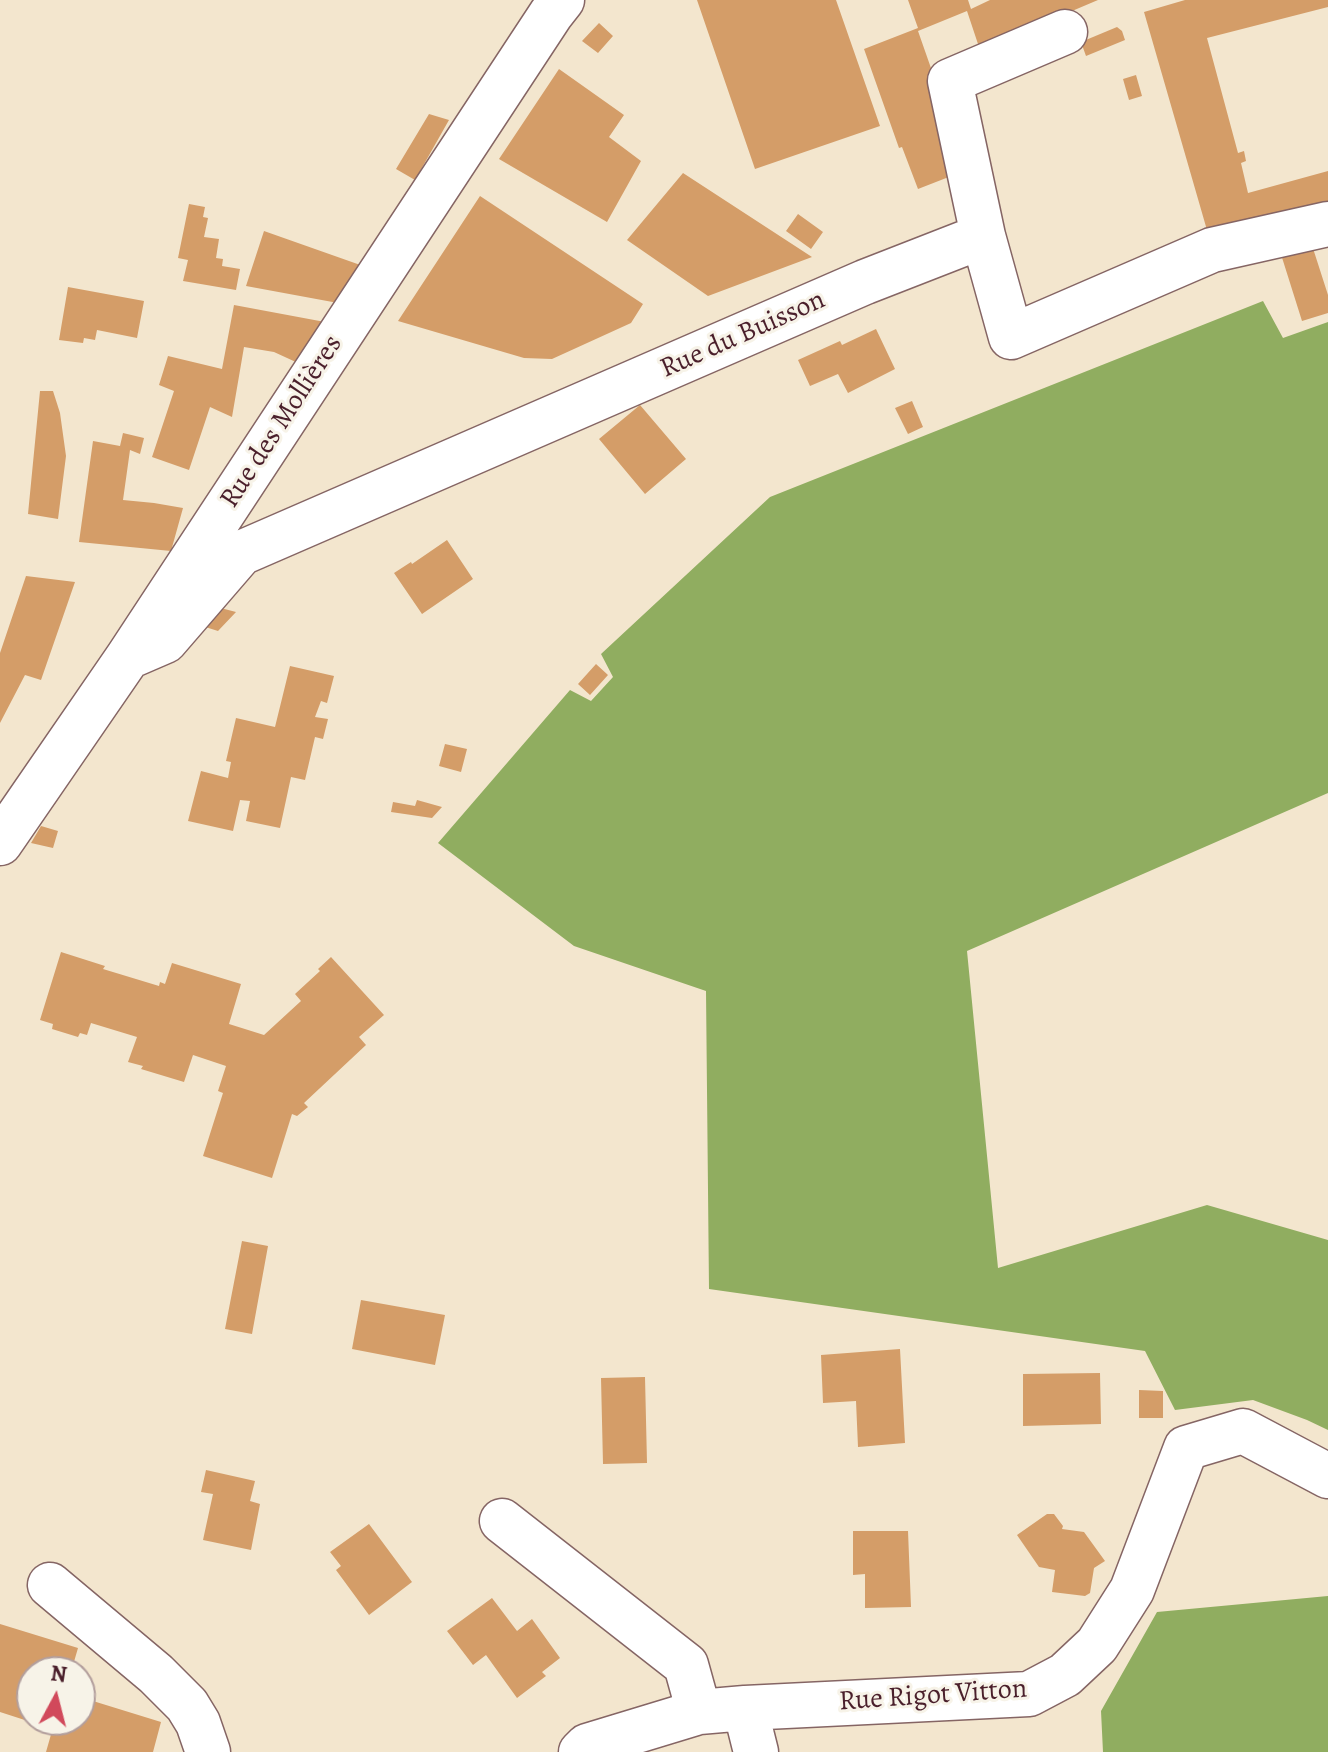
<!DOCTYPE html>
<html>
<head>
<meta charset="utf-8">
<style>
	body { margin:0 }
	#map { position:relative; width:1328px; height:1752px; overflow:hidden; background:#f3e6ce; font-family:Alegreya,serif }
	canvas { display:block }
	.north { position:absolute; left:16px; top:1656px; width:80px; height:80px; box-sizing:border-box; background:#f7f3e8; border:2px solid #b29e9c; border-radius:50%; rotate:7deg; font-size:22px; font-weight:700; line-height:32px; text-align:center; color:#4a1f2b }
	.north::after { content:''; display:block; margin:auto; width:28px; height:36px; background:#d1495b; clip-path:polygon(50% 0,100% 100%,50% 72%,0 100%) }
</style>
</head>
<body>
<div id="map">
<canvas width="1328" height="1752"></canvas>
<div class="north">N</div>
</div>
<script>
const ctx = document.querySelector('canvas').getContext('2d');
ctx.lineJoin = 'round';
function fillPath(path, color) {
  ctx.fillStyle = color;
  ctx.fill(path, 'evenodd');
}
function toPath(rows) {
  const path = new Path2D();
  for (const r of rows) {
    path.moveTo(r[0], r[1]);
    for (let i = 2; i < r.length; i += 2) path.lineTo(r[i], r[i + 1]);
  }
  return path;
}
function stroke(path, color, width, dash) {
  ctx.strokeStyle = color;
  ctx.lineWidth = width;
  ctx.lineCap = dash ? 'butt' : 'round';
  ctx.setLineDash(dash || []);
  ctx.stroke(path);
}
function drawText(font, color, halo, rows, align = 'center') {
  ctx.font = font + ' Alegreya,serif';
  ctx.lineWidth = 6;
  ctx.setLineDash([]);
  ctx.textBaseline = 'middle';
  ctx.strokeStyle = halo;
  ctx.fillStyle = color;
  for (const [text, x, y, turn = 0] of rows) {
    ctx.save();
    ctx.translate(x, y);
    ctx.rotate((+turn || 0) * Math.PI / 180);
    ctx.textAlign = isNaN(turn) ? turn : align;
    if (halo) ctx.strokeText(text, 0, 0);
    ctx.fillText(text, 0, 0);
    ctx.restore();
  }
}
fillPath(toPath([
	[1263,301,1283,338,1328,322,1328,793,967,951,998,1268,1207,1205,1328,1240,1328,1430,1307,1420,1253,1400,1175,1410,1145,1351,709,1289,706,991,574,946,438,843,570,690,591,701,613,677,601,654,770,497],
	[1328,1596,1328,1752,1103,1752,1101,1711,1157,1612]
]), '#90ad60');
fillPath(toPath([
	[697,0,836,0,880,126,755,169],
	[908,0,968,0,971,9,990,0,1098,0,980,50,967,11,918,31,932,71,959,173,918,189,902,147,899,148,864,49,918,28],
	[1185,0,1328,0,1328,7,1207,38,1238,153,1244,151,1246,161,1241,163,1248,193,1328,171,1328,202,1289,214,1211,244,1144,12],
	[599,23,613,36,598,53,582,41],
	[1117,27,1122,31,1125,40,1086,56,1081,42],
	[559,69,624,115,609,137,641,161,607,222,499,159],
	[1136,75,1142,96,1129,100,1123,79],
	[429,114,449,120,415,180,396,169],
	[683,173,812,257,708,296,627,240],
	[480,196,643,304,631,323,552,359,524,358,398,321],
	[189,204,205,207,203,217,208,218,204,237,219,239,216,258,223,259,222,266,240,269,236,290,183,281,188,260,178,258],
	[798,214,823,232,811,249,786,231],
	[264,231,366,267,338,303,246,286],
	[1310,239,1328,295,1328,313,1302,321,1279,248],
	[68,287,144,301,137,338,97,330,95,340,84,338,83,343,59,340],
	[234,305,325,322,298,363,274,352,244,347,232,417,210,407,189,470,152,457,174,391,159,385,168,356,222,369],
	[876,329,895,369,848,393,838,374,810,386,798,360,840,341,842,345],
	[40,391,53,391,60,413,66,456,58,519,28,514],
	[912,401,923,427,908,434,895,408],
	[640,405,686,459,645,494,599,439],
	[123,433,144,438,140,454,130,450,123,500,154,503,183,508,171,551,79,542,93,441,120,446],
	[447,540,473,579,422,614,394,573,411,562,412,564],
	[26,576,75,582,41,680,25,675,0,723,0,653],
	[213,606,236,612,218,631,196,624],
	[596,664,608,675,590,695,578,684],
	[290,666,334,676,327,703,321,701,315,717,328,719,323,739,315,737,305,780,291,777,280,828,246,821,250,801,240,800,233,831,188,821,201,771,228,778,231,762,226,761,236,718,275,727],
	[445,744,467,749,461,772,439,766],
	[417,800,442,807,432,818,391,812,393,802,415,806],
	[41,826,58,831,53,848,31,843],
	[61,952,105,966,103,969,159,986,160,982,165,984,172,963,241,984,229,1024,264,1035,301,1001,295,994,320,971,318,969,331,957,384,1015,359,1037,366,1045,304,1103,308,1107,297,1116,292,1114,272,1178,203,1156,223,1093,218,1091,226,1066,193,1055,184,1082,141,1069,143,1066,128,1062,137,1037,91,1023,87,1035,80,1033,78,1037,52,1029,53,1024,40,1020],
	[242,1241,268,1246,252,1334,225,1329],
	[361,1300,445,1315,435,1365,352,1349],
	[900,1349,905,1443,858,1447,856,1401,823,1403,821,1355],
	[1100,1373,1101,1424,1023,1426,1023,1374],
	[645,1377,647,1463,603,1464,601,1378],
	[1139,1390,1163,1391,1163,1418,1139,1418],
	[206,1470,255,1481,250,1501,260,1504,251,1550,203,1540,213,1494,201,1492],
	[1047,1514,1054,1514,1063,1526,1062,1529,1084,1532,1105,1561,1094,1568,1090,1593,1085,1596,1052,1592,1055,1570,1039,1567,1017,1535],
	[369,1524,412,1582,369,1615,336,1570,341,1566,330,1552],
	[853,1531,908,1531,911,1607,865,1608,865,1574,853,1575],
	[492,1598,517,1631,532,1619,560,1658,542,1672,546,1676,517,1698,486,1655,473,1665,447,1631],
	[0,1624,78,1648,71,1672,32,1672,32,1720,35,1720,34,1723,0,1712],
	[80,1697,161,1722,153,1752,46,1752,54,1724,44,1720,80,1720]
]), '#d49d68');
const minor = toPath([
	[983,236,950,81,1065,32],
	[128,657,165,641,241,553,865,282,983,236,1011,337,1212,250,1328,224],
	[0,843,128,657,551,14,562,0],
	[502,1521,686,1665,699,1712],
	[50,1585,156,1674,187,1705,198,1723,208,1752],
	[745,1708,756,1752],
	[581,1752,587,1746,699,1712,745,1708,1029,1694,1065,1675,1097,1645,1132,1590,1186,1448,1243,1431,1328,1476]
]);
stroke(minor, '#856564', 47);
stroke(minor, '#fff', 44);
drawText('28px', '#4a1f2b', '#f7f3e8', [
	["Rue du Buisson",743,335,-24],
	["Rue des Mollières",282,422,-57],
	["Rue Rigot Vitton",933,1696,-4]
]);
</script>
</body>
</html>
